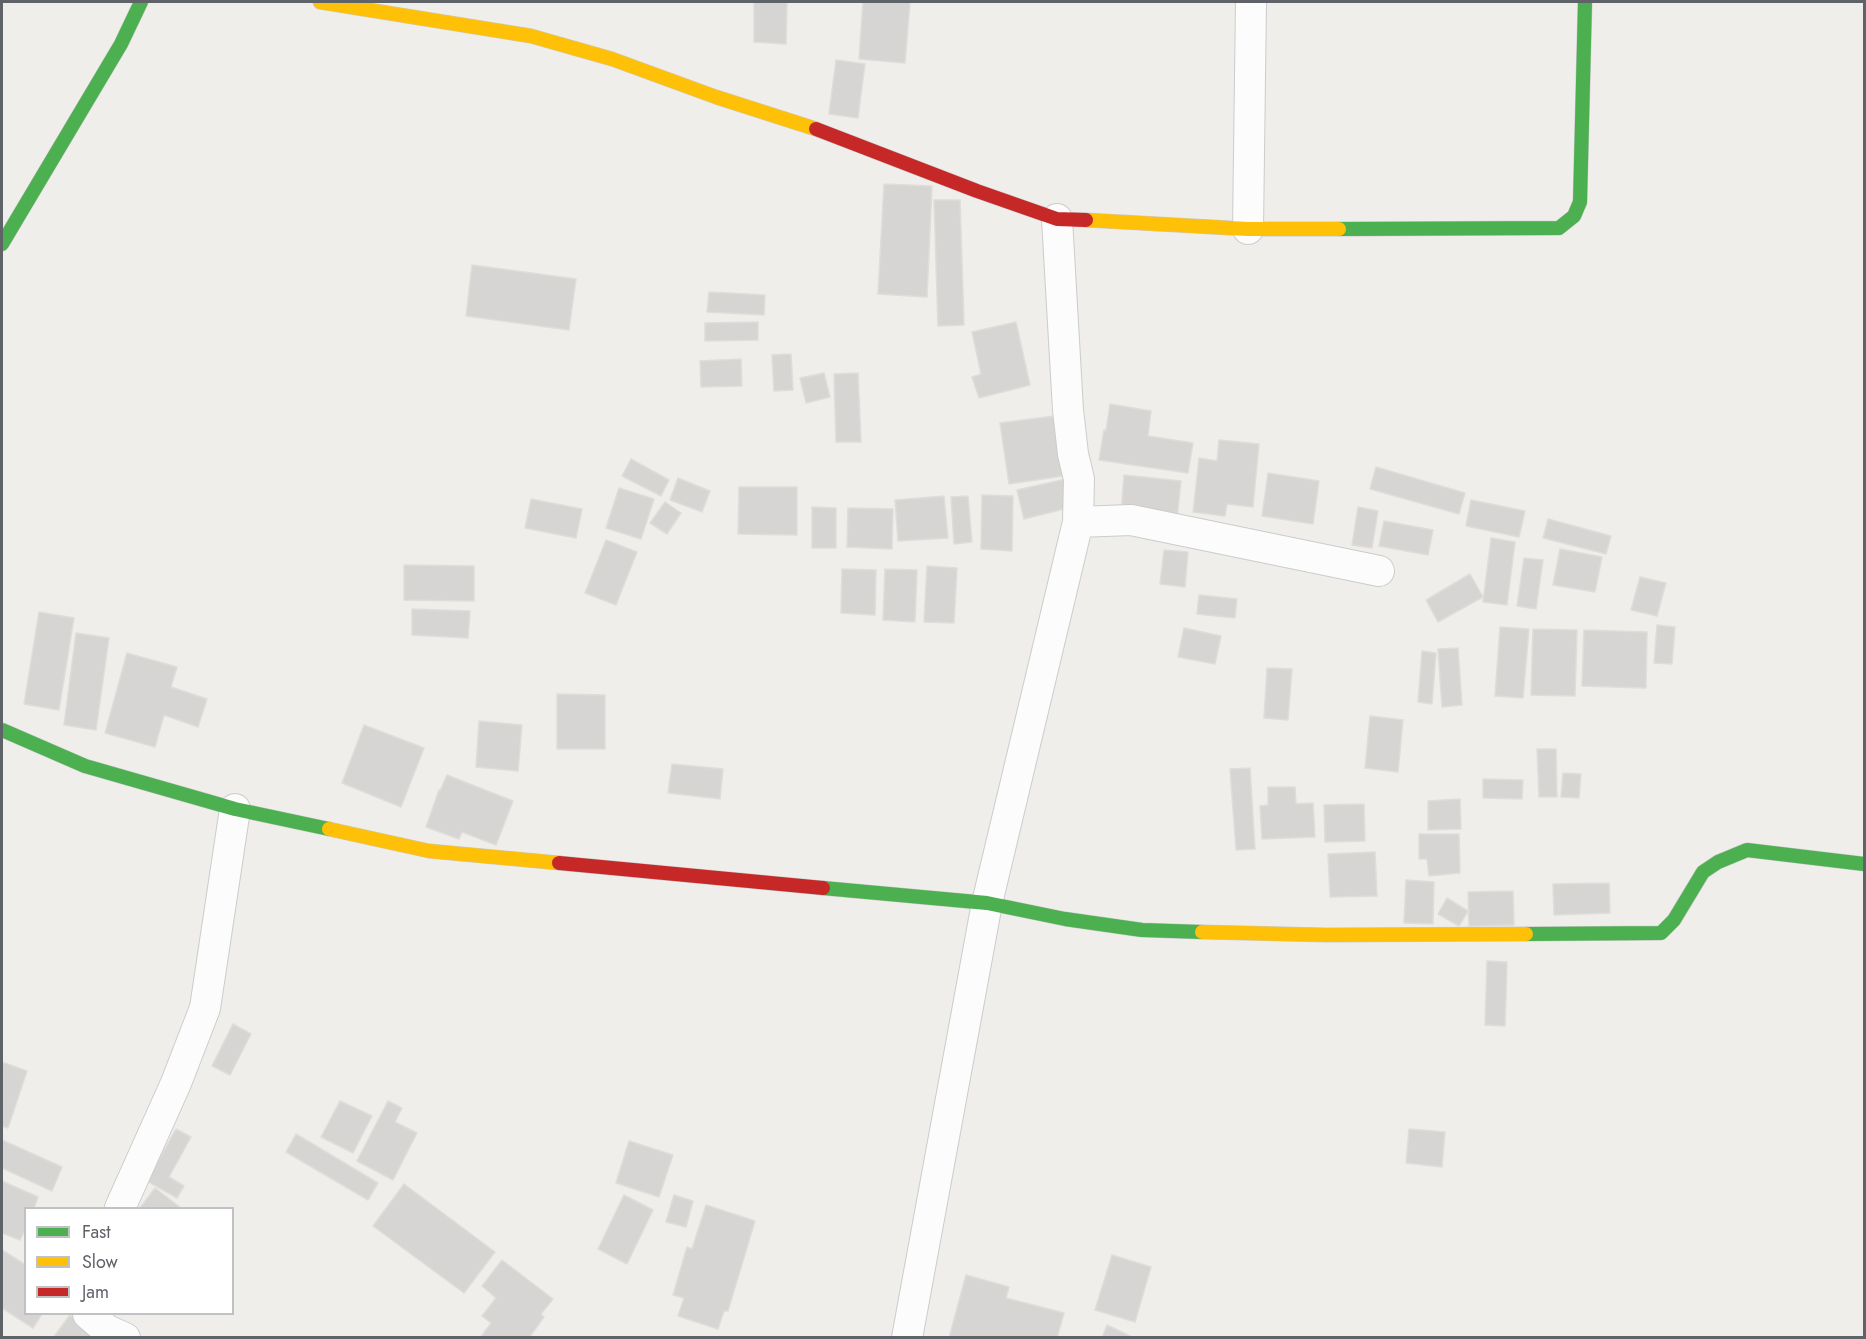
<!DOCTYPE html>
<html>
<head>
<meta charset="utf-8">
<style>
	body { margin:0 }
	#map { position:relative; width:1866px; height:1339px; overflow:hidden; background:#efeeea; font-family:Jost,sans-serif }
	canvas { display:block }
	.frame { position:absolute; inset:0; border:3px solid #5f6368; pointer-events:none }
	.legend { position:absolute; left:24px; top:1207px; width:210px; height:108px; box-sizing:border-box; background:#fff; border:2px solid #bfc1c3; margin:0; padding:8px 10px; list-style:none; font-size:18px; color:#5f6368 }
	.legend li { display:flex; align-items:center; gap:12px; height:30px }
	.legend b { width:30px; border:2px solid #bfc1c3 }
</style>
</head>
<body>
<div id="map">
<canvas width="1866" height="1339"></canvas>
<div class="frame"></div>
<ul class="legend">
<li><b style="height:8px;background:#4caf50"></b>Fast</li>
<li><b style="height:8px;background:#ffc107"></b>Slow</li>
<li><b style="height:8px;background:#c62828"></b>Jam</li>
</ul>
</div>
<script>
const ctx = document.querySelector('canvas').getContext('2d');
ctx.lineJoin = 'round';
function fillPath(path, color) {
  ctx.fillStyle = color;
  ctx.fill(path, 'evenodd');
}
function toPath(rows) {
  const path = new Path2D();
  for (const r of rows) {
    path.moveTo(r[0], r[1]);
    for (let i = 2; i < r.length; i += 2) path.lineTo(r[i], r[i + 1]);
  }
  return path;
}
function stroke(path, color, width, dash) {
  ctx.strokeStyle = color;
  ctx.lineWidth = width;
  ctx.lineCap = dash ? 'butt' : 'round';
  ctx.setLineDash(dash || []);
  ctx.stroke(path);
}
const building = toPath([
	[754,2,787,2,786,44,754,42,754,2],
	[863,2,910,2,905,63,859,59,863,2],
	[836,60,865,64,858,118,829,114,836,60],
	[884,184,932,186,927,297,878,294,884,184],
	[934,200,960,200,964,325,938,326,934,200],
	[472,265,576,279,569,330,466,316,472,265],
	[709,292,765,295,764,315,707,312,709,292],
	[758,322,758,340,705,341,705,323,758,322],
	[1016,322,1030,385,979,398,972,377,981,374,972,332,1016,322],
	[791,354,793,390,774,391,772,355,791,354],
	[741,359,742,386,701,387,700,361,741,359],
	[824,373,830,397,806,403,800,378,824,373],
	[858,373,861,442,836,442,834,374,858,373],
	[1110,404,1151,411,1148,436,1193,443,1188,473,1099,460,1104,430,1106,431,1110,404],
	[1054,416,1063,476,1009,484,1000,423,1054,416],
	[1219,440,1259,444,1253,507,1227,504,1225,516,1193,512,1199,458,1217,461,1219,440],
	[631,459,669,480,661,496,622,476,631,459],
	[1376,467,1465,493,1459,514,1370,489,1376,467],
	[1268,473,1319,481,1313,524,1262,516,1268,473],
	[1124,475,1181,481,1177,519,1121,514,1124,475],
	[678,478,710,491,702,512,670,500,678,478],
	[1066,479,1072,507,1024,519,1017,490,1066,479],
	[739,487,797,487,797,535,738,534,739,487],
	[619,488,654,499,641,539,606,528,619,488],
	[982,495,1013,496,1012,551,981,549,982,495],
	[944,496,948,538,898,541,895,500,944,496],
	[968,496,972,542,954,544,951,497,968,496],
	[531,499,582,509,576,538,525,528,531,499],
	[1471,500,1525,511,1519,537,1466,526,1471,500],
	[665,502,681,513,667,534,650,523,665,502],
	[812,507,836,508,836,548,812,548,812,507],
	[1358,507,1378,511,1372,548,1352,545,1358,507],
	[848,508,893,509,892,549,847,547,848,508],
	[1548,519,1611,536,1606,554,1543,538,1548,519],
	[1384,521,1433,530,1428,555,1379,546,1384,521],
	[1491,538,1515,542,1507,605,1483,602,1491,538],
	[606,540,637,552,616,605,585,593,606,540],
	[1560,549,1602,557,1595,592,1553,585,1560,549],
	[1164,550,1188,552,1185,587,1160,584,1164,550],
	[1524,558,1543,560,1536,609,1517,606,1524,558],
	[404,565,474,566,474,601,404,600,404,565],
	[927,566,957,568,954,623,924,622,927,566],
	[842,569,876,570,875,615,841,613,842,569],
	[885,569,917,570,915,622,883,620,885,569],
	[1470,574,1483,597,1438,622,1426,600,1470,574],
	[1640,577,1666,583,1657,616,1631,610,1640,577],
	[1199,595,1237,599,1235,618,1197,614,1199,595],
	[412,609,470,611,468,638,412,635,412,609],
	[39,612,74,618,59,710,24,704,39,612],
	[1657,625,1675,627,1672,664,1654,663,1657,625],
	[1500,627,1529,629,1523,698,1495,696,1500,627],
	[1184,628,1221,636,1215,664,1178,657,1184,628],
	[1533,629,1577,630,1575,696,1531,695,1533,629],
	[1584,630,1647,632,1646,688,1582,686,1584,630],
	[76,633,109,638,96,730,64,725,76,633],
	[1458,648,1462,705,1442,707,1438,649,1458,648],
	[1422,651,1436,653,1432,704,1418,702,1422,651],
	[127,653,177,667,171,687,207,699,198,727,164,715,155,747,105,733,127,653],
	[1267,668,1292,669,1288,720,1264,718,1267,668],
	[557,694,605,695,605,749,557,749,557,694],
	[1370,716,1403,720,1398,772,1365,768,1370,716],
	[479,721,522,725,518,771,476,767,479,721],
	[364,725,424,748,401,807,342,783,364,725],
	[1537,749,1556,749,1557,797,1539,797,1537,749],
	[672,764,723,769,720,799,668,793,672,764],
	[1250,768,1255,849,1236,850,1230,769,1250,768],
	[1563,773,1581,774,1579,798,1561,797,1563,773],
	[447,775,513,801,496,845,462,832,459,839,426,827,439,790,440,791,447,775],
	[1483,779,1523,780,1522,799,1483,798,1483,779],
	[1268,787,1295,787,1296,804,1313,803,1315,837,1262,839,1260,806,1268,805,1268,787],
	[1460,799,1461,829,1428,830,1428,801,1460,799],
	[1364,804,1365,841,1325,842,1324,805,1364,804],
	[1419,834,1459,834,1460,873,1429,876,1427,859,1419,859,1419,834],
	[1375,852,1377,896,1330,897,1328,854,1375,852],
	[1406,880,1434,882,1433,924,1404,923,1406,880],
	[1609,883,1610,913,1554,915,1553,884,1609,883],
	[1513,891,1514,925,1469,926,1468,892,1513,891],
	[1447,898,1468,911,1459,926,1438,914,1447,898],
	[1487,961,1507,962,1505,1026,1485,1025,1487,961],
	[233,1024,251,1034,230,1075,212,1066,233,1024],
	[2,1062,27,1071,8,1128,2,1126,2,1062],
	[340,1101,372,1116,353,1153,321,1137,340,1101],
	[388,1101,402,1108,395,1122,417,1133,393,1180,357,1161,388,1101],
	[176,1129,191,1137,169,1177,184,1186,177,1198,147,1181,176,1129],
	[1409,1129,1445,1132,1442,1167,1406,1163,1409,1129],
	[296,1134,378,1183,368,1200,286,1152,296,1134],
	[2,1140,62,1167,52,1191,2,1168,2,1140],
	[629,1141,673,1155,659,1197,616,1183,629,1141],
	[2,1181,38,1197,34,1208,26,1208,26,1228,20,1240,2,1233,2,1181],
	[404,1184,495,1252,464,1293,373,1226,404,1184],
	[155,1188,181,1208,140,1208,155,1188],
	[624,1195,653,1210,627,1264,598,1249,624,1195],
	[674,1195,693,1201,686,1227,666,1222,674,1195],
	[706,1205,755,1221,728,1311,724,1311,718,1329,678,1316,684,1298,673,1295,687,1247,692,1249,706,1205],
	[2,1250,26,1265,26,1314,42,1314,33,1328,2,1308,2,1250],
	[1112,1255,1151,1267,1135,1322,1095,1310,1112,1255],
	[502,1260,553,1299,541,1314,544,1317,529,1338,480,1338,491,1323,482,1316,496,1298,482,1286,502,1260],
	[966,1275,1009,1287,1006,1298,1064,1313,1057,1338,949,1338,966,1275],
	[70,1315,100,1338,53,1338,70,1315],
	[1107,1325,1134,1338,1102,1338,1107,1325]
]);
fillPath(building, '#d6d5d3');
stroke(building, '#deddd9', 1.5);
const street = toPath([
	[1248,229,1251,2],
	[1078,522,1131,520,1379,571],
	[120,1208,176,1083,205,1008,235,809],
	[88,1314,107,1330,125,1338],
	[907,1338,987,903,1078,522,1079,479,1073,454,1068,410,1057,219]
]);
const fast = toPath([
	[1339,229,1559,228,1574,216,1580,202,1585,2],
	[2,244,121,44,141,2],
	[2,730,85,766,235,809,329,829],
	[823,888,987,903,1065,919,1142,930,1202,932],
	[1526,934,1661,933,1674,920,1703,872,1718,862,1747,850,1864,864]
]);
const slow = toPath([
	[320,2,531,36,612,59,716,97,816,129],
	[1086,220,1248,229,1339,229],
	[329,829,429,851,559,863],
	[1202,932,1326,935,1526,934]
]);
const jam = toPath([
	[816,129,977,191,1057,219,1086,220],
	[559,863,823,888]
]);
stroke(street, '#cbcccc', 32);
stroke(fast, '#cacacb', 15);
stroke(slow, '#cacacb', 15);
stroke(jam, '#cacacb', 15);
stroke(street, '#fdfcfc', 30);
stroke(fast, '#4caf50', 14);
stroke(slow, '#ffc107', 14);
stroke(jam, '#c62828', 14);
</script>
</body>
</html>
